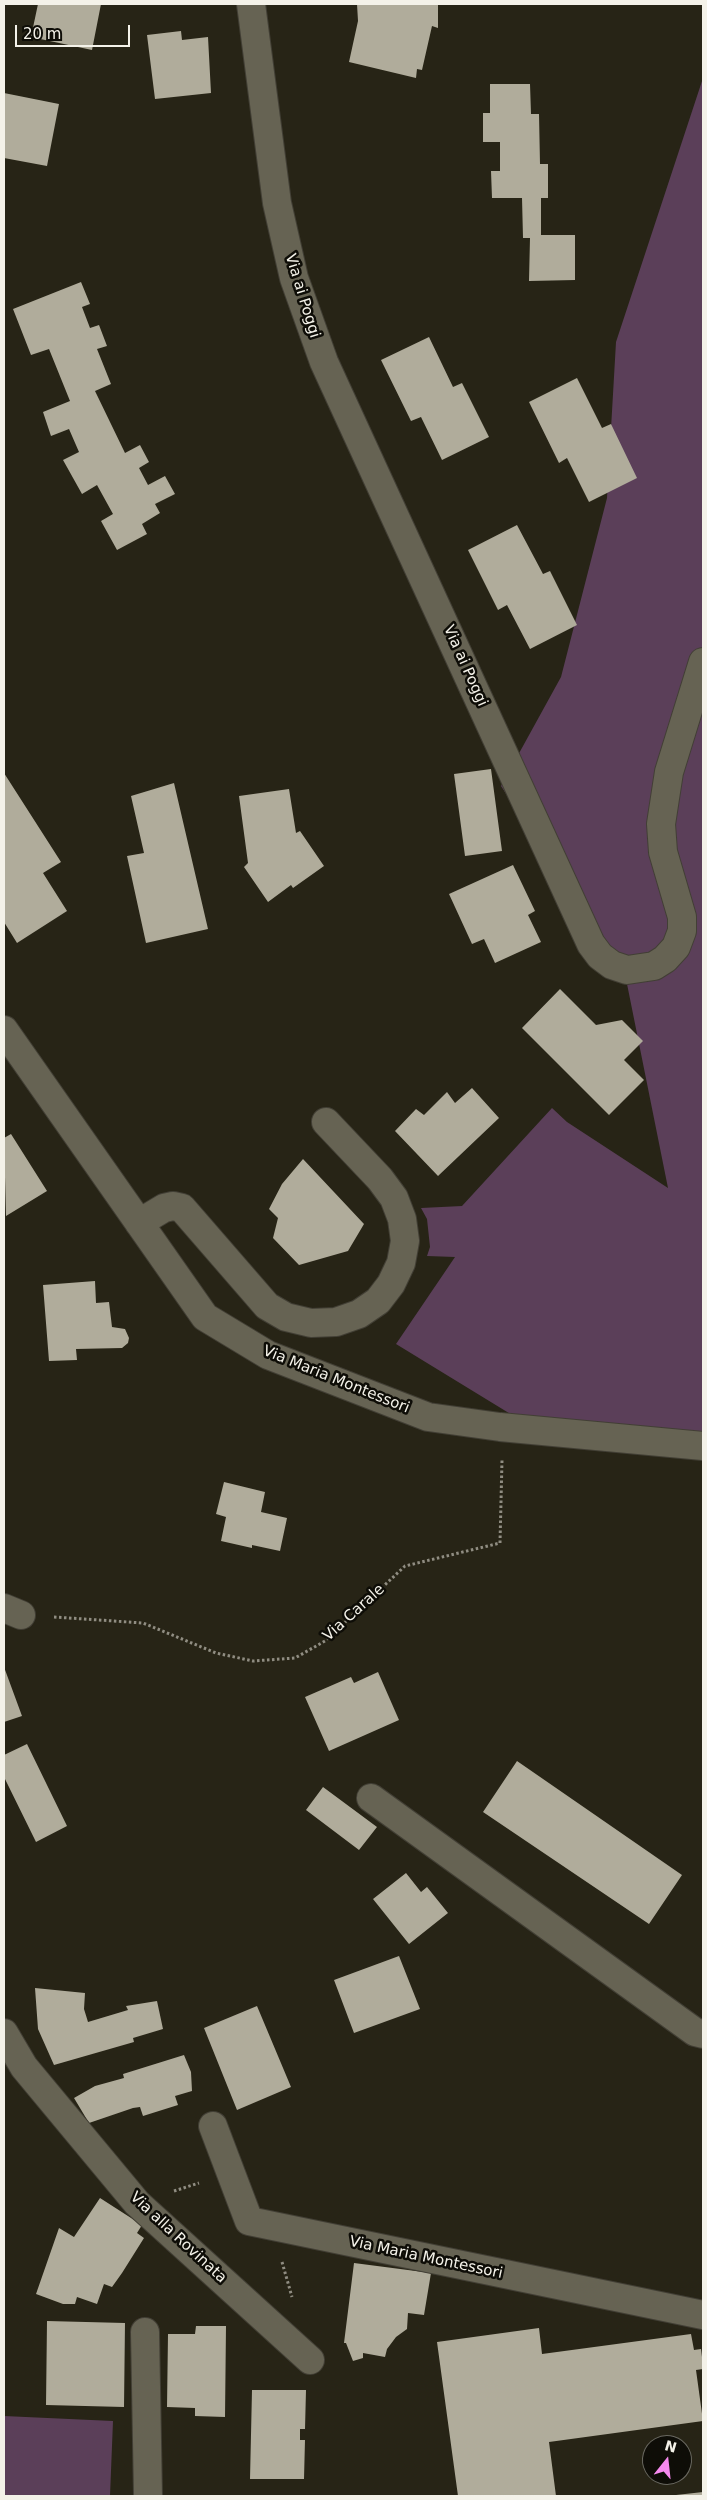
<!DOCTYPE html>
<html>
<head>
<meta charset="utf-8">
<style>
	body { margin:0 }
	#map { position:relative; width:707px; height:2500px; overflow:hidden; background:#272416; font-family:"DejaVu Sans",sans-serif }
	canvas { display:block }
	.frame { position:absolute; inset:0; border:5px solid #f4f2e9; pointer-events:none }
	.north { position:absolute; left:642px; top:2435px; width:50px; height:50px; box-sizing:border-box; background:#0e0d07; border:1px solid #6a6961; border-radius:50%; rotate:16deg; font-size:14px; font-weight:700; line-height:20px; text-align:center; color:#f4f2e9 }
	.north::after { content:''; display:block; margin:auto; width:18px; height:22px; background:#f589ee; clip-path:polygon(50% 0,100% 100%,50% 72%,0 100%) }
	.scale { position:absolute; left:15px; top:25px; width:115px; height:22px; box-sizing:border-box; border:2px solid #f4f2e9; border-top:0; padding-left:6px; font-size:15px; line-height:18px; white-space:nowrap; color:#f4f2e9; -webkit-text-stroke:4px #0e0d07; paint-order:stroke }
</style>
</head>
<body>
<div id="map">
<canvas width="707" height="2500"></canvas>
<div class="frame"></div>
<div class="north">N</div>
<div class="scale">20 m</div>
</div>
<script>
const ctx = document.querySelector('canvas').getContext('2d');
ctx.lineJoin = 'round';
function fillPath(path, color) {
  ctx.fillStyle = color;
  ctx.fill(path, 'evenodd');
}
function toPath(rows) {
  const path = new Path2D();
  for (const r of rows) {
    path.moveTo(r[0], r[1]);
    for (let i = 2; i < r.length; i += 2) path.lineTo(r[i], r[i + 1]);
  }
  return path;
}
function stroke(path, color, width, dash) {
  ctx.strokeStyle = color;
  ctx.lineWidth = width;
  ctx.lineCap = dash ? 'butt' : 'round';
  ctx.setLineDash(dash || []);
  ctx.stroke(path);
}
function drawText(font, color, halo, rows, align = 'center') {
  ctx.font = font + ' "DejaVu Sans",sans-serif';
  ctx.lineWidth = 5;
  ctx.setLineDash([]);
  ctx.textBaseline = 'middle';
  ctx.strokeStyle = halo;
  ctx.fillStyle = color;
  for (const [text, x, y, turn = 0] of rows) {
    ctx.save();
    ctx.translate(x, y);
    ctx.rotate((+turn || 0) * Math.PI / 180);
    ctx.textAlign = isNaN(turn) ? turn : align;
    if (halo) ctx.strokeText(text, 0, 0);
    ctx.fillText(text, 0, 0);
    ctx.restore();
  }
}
fillPath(toPath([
	[703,78,703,1433,517,1418,396,1344,455,1257,427,1256,430,1247,427,1219,421,1208,462,1206,552,1108,567,1122,668,1188,624,969,577,903,501,786,561,677,607,498,616,342],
	[4,2416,113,2421,110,2496,4,2496]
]), '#5b3f59');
fillPath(toPath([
	[38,4,101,4,92,50,31,37],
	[357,4,438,4,438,28,432,26,422,70,417,69,416,78,349,62,358,21],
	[181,31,182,40,208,37,211,93,155,99,147,35],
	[490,84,530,84,531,114,539,114,540,164,548,164,548,198,541,198,541,235,575,235,575,280,529,281,530,238,523,238,522,198,492,198,491,171,500,171,500,142,483,142,483,113,490,113],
	[4,93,59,104,47,166,4,158],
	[81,282,90,304,82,307,90,328,99,325,107,346,97,349,111,384,95,391,125,453,140,445,149,462,139,468,148,485,165,476,175,494,155,504,160,513,142,524,147,534,117,550,101,521,113,514,97,485,82,494,63,460,79,452,69,429,51,436,43,412,70,401,49,349,31,355,13,309],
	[429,337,453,387,462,383,489,437,442,460,421,417,411,421,381,360],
	[577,378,602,428,611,424,637,478,589,502,567,458,559,463,529,402],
	[517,525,543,574,550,571,577,625,530,649,507,605,498,610,468,550],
	[491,769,502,851,465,856,454,774],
	[4,773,61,862,43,873,67,911,17,943,4,922],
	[174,783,208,929,146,943,127,856,144,853,131,796],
	[289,789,296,833,300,831,324,866,293,888,291,885,268,902,244,867,248,863,239,796],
	[513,865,535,911,528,915,541,942,495,963,484,939,472,944,449,894],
	[560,989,596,1025,622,1020,643,1041,624,1060,644,1080,609,1115,522,1028],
	[472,1088,499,1118,438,1176,395,1131,416,1109,424,1115,447,1092,455,1103],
	[11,1134,47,1191,6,1216,4,1138],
	[303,1159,364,1224,348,1251,299,1265,273,1238,278,1218,269,1209,282,1184],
	[95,1281,96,1303,109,1302,112,1327,125,1329,129,1338,128,1343,122,1348,76,1349,77,1360,49,1361,43,1285],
	[224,1482,265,1492,261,1512,287,1518,280,1551,252,1545,252,1548,221,1541,226,1517,216,1514],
	[4,1667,22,1716,4,1722],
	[378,1672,399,1720,329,1751,305,1697,351,1677,354,1683],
	[27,1744,67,1826,36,1842,4,1777,4,1755],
	[517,1761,682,1875,649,1924,483,1812],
	[323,1787,377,1827,359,1850,306,1810],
	[406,1873,421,1892,427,1887,448,1913,409,1944,373,1899],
	[399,1956,420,2009,354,2033,334,1980],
	[35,1988,85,1993,84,2009,88,2022,128,2010,126,2006,157,2001,163,2029,133,2038,134,2042,54,2065,38,2029],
	[257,2006,291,2087,237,2110,204,2028],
	[184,2055,191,2072,192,2091,175,2096,178,2105,143,2116,140,2107,133,2108,89,2123,74,2098,95,2086,124,2078,123,2074],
	[100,2198,142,2225,137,2233,144,2238,122,2273,112,2287,104,2284,97,2304,77,2297,75,2304,63,2304,36,2294,59,2228,74,2237],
	[354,2263,431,2273,424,2315,408,2313,407,2329,396,2337,387,2349,385,2357,363,2353,363,2358,353,2361,346,2343,344,2343],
	[47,2321,125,2323,124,2407,46,2405],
	[196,2326,226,2326,225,2417,195,2416,195,2408,167,2407,168,2334,195,2334],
	[539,2328,542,2354,691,2334,694,2350,701,2349,703,2365,703,2369,696,2370,703,2421,549,2442,556,2496,458,2496,437,2342],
	[252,2390,306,2390,305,2429,300,2429,300,2440,305,2440,304,2479,250,2479],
	[703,2492,703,2496,676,2496,676,2495]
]), '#b0ac9b');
const minor = toPath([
	[251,4,277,203,294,278,324,362,591,944,600,956,612,965,627,970,654,966,665,959,676,947,682,931,682,917,663,852,661,824,669,772,703,662],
	[4,1030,205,1317,268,1355,428,1417,500,1427,703,1446],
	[139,1223,164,1208,173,1206,182,1208,267,1306,286,1317,311,1323,336,1322,359,1314,378,1301,391,1284,401,1263,405,1241,402,1219,394,1198,380,1179,326,1122],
	[4,1608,21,1615],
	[371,1798,695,2032,703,2034],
	[4,2033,24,2067,137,2203,310,2360],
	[213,2126,249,2221,703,2315],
	[145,2332,148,2496]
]);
stroke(minor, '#423f35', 30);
stroke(toPath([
	[54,1617,143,1623,216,1653,253,1661,295,1658,325,1641,405,1566,500,1543,502,1460],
	[174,2191,199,2183],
	[282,2262,292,2297]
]), '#908d82', 3, [2.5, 2.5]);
stroke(minor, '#666353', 28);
drawText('15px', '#f4f2e9', '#0e0d07', [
	["Via ai Poggi",302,296,73],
	["Via ai Poggi",465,666,66],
	["Via Maria Montessori",336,1380,22],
	["Via Carale",354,1613,-42],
	["Via alla Rovinata",178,2238,43],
	["Via Maria Montessori",426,2258,12]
]);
</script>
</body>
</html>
